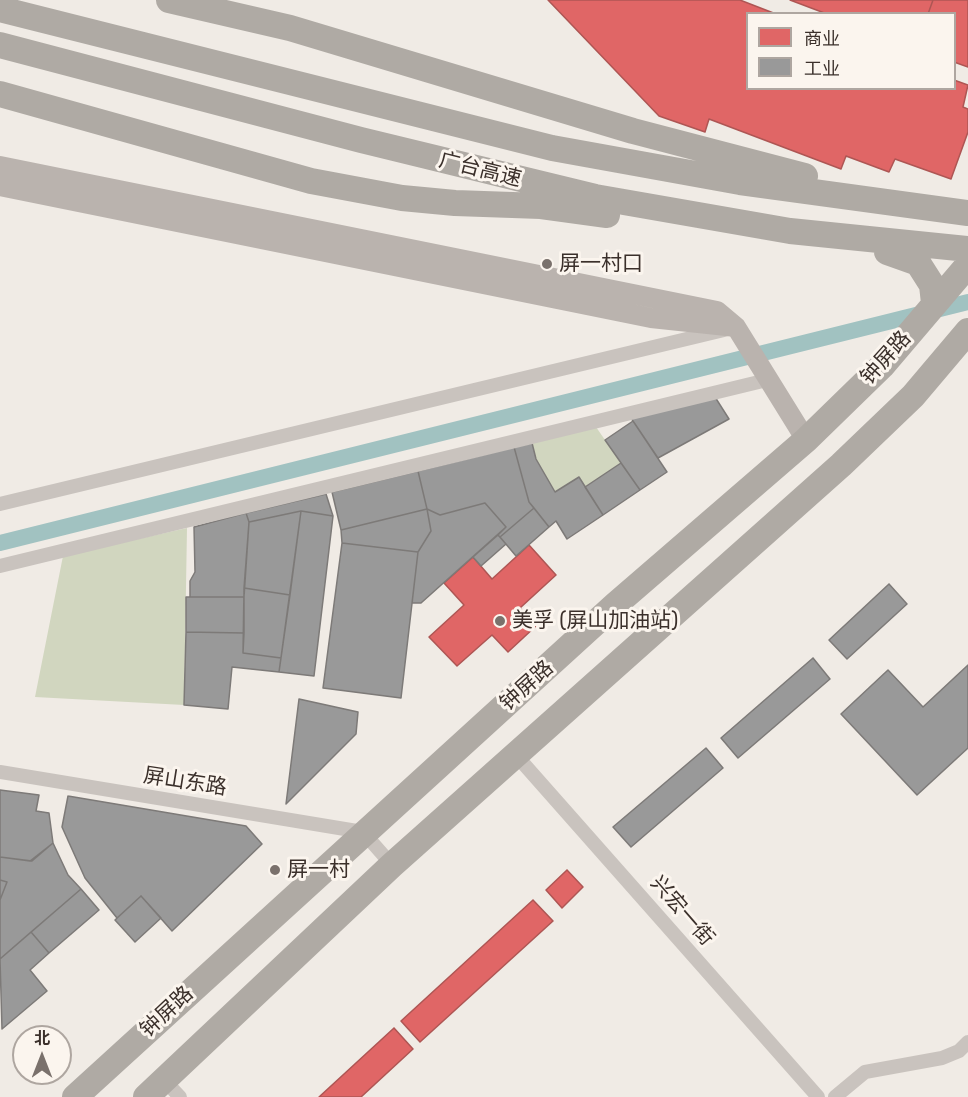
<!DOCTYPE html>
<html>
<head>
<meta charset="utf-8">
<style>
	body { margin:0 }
	#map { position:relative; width:968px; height:1097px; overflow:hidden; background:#f0ebe5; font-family:Rubik,"Noto Sans SC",sans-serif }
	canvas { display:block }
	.legend { position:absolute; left:746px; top:12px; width:210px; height:78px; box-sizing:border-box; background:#fbf5ee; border:2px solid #aea6a0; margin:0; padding:8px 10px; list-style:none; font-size:18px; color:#3b302b }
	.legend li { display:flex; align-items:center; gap:12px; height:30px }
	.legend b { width:30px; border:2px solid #aea6a0 }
	.north { position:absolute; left:12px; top:1025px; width:60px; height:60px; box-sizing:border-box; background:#fbf5ee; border:2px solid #aea6a0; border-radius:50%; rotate:0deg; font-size:16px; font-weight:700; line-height:24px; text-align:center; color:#3b302b }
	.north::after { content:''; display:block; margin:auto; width:21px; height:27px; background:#7a716c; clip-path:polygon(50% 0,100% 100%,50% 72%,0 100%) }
</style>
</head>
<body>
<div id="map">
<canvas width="968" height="1097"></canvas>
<ul class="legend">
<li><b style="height:16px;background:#e06666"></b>商业</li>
<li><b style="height:16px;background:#999"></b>工业</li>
</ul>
<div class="north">北</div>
</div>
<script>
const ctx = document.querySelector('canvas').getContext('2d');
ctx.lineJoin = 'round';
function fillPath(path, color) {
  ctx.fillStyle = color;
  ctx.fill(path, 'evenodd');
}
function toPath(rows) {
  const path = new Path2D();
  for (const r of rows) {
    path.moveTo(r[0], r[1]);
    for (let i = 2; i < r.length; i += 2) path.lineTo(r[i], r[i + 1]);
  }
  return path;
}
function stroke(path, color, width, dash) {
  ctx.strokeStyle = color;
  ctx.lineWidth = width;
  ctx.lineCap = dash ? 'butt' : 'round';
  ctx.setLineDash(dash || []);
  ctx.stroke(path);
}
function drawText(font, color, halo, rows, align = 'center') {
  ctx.font = font + ' Rubik,"Noto Sans SC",sans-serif';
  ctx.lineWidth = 6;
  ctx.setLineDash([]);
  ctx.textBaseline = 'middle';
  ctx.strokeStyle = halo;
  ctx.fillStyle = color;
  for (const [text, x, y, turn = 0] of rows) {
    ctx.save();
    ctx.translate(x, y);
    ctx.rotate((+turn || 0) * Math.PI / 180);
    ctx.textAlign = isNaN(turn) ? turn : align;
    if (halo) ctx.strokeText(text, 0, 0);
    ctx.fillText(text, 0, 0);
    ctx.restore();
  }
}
fillPath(toPath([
	[596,427,621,463,585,487,579,477,555,492,536,459,532,443],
	[187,528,184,705,35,697,63,556]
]), '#d1d6bf');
const shops = toPath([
	[548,0,740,0,776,14,748,14,748,88,954,88,954,80,968,85,963,107,968,109,968,132,951,179,895,159,889,172,846,156,841,169,709,119,705,132,659,116,548,0],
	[790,0,933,0,928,14,827,14,790,0],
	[933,0,968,0,968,67,954,62,954,14,928,14,933,0],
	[529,545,556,575,520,608,536,626,508,652,492,635,457,666,429,637,464,605,444,583,473,557,492,579,529,545],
	[567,870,583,887,562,908,546,890,567,870],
	[533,900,553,921,420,1042,401,1021,533,900],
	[394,1028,413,1049,361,1097,319,1097,394,1028]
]);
fillPath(shops, '#e06666');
stroke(shops, '#ae5654', 1.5);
const industry = toPath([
	[715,397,729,419,658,458,631,418,715,397],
	[633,421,667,472,640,490,605,440,633,421],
	[532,443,536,459,555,492,579,477,603,515,567,539,556,521,549,527,529,502,514,447,532,443],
	[514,447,529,502,534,508,500,537,498,535,506,527,485,503,440,515,427,509,418,471,514,447],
	[621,463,640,490,603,515,585,487,621,463],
	[418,471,427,509,341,530,332,492,418,471],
	[326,494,333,516,301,511,249,522,246,513,326,494],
	[485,503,506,527,421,603,412,603,418,552,431,531,427,509,440,515,485,503],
	[534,508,549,527,516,556,500,537,534,508],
	[427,509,431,531,418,552,342,543,341,530,427,509],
	[301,511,290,595,244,588,249,522,301,511],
	[301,511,333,516,314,676,279,672,301,511],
	[246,513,249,522,244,597,190,597,190,581,195,572,194,527,246,513],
	[498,535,506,544,481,566,473,557,498,535],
	[342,543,418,552,401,698,323,688,342,543],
	[889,584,907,604,847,659,829,640,889,584],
	[244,588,290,595,281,658,243,653,244,588],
	[186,597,244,597,244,633,186,632,186,597],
	[186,632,244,633,243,653,281,658,279,672,232,667,228,709,184,705,186,632],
	[813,658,830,679,738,758,721,738,813,658],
	[968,665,968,748,917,795,841,714,888,670,923,707,968,665],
	[299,699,358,712,356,734,286,804,299,699],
	[706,748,723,768,631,847,613,827,706,748],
	[0,790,39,795,36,811,49,813,53,843,32,861,0,857,0,790],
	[68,796,246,826,262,844,172,931,141,896,117,918,85,878,62,827,68,796],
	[53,843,68,875,81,889,0,959,0,900,7,882,0,880,0,857,30,861,53,843],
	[0,880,7,882,0,900,0,880],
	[81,889,99,910,49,953,31,932,81,889],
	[141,896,161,918,135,942,115,920,141,896],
	[31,932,49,953,30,970,47,991,2,1029,0,959,31,932]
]);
fillPath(industry, '#999');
stroke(industry, '#7d7a78', 1.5);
stroke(toPath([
	[0,543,968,302]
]), '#a1c2c1', 16);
stroke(toPath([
	[0,504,724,330],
	[0,566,767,380],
	[515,754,818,1097],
	[0,772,363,832,392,865],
	[165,1081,180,1097],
	[835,1097,865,1072,942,1058,959,1051,968,1042]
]), '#c9c3be', 14);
stroke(toPath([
	[0,166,717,311,736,327,806,440],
	[0,186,651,318,736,327]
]), '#bab3ae', 20);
stroke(toPath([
	[169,0,290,28,633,131,805,176],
	[0,9,552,148,740,182,968,213],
	[0,45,361,140,595,197,790,231,968,249],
	[0,94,311,181,402,198,455,203,541,206,607,215],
	[887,252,918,263,932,285,934,303],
	[75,1097,615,605,806,440,882,366,968,265],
	[146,1097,392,865,841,465,913,396,968,331]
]), '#afaaa4', 26);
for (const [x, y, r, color] of [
	[547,264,6,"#7a716c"],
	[500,621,6,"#7a716c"],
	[275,870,6,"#7a716c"]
]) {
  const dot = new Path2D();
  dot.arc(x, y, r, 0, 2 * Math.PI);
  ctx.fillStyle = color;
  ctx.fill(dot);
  stroke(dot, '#fbf5ee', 2);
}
drawText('21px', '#3b302b', '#fbf5ee', [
	["广台高速",480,170,14],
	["钟屏路",886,358,-48],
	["钟屏路",527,686,-42],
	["屏山东路",185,782,9],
	["兴宏一街",682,911,49],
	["钟屏路",167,1012,-43]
]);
drawText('21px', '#3b302b', '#fbf5ee', [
	["屏一村口",559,264],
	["美孚 (屏山加油站)",512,621],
	["屏一村",287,870]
], 'left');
</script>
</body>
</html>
